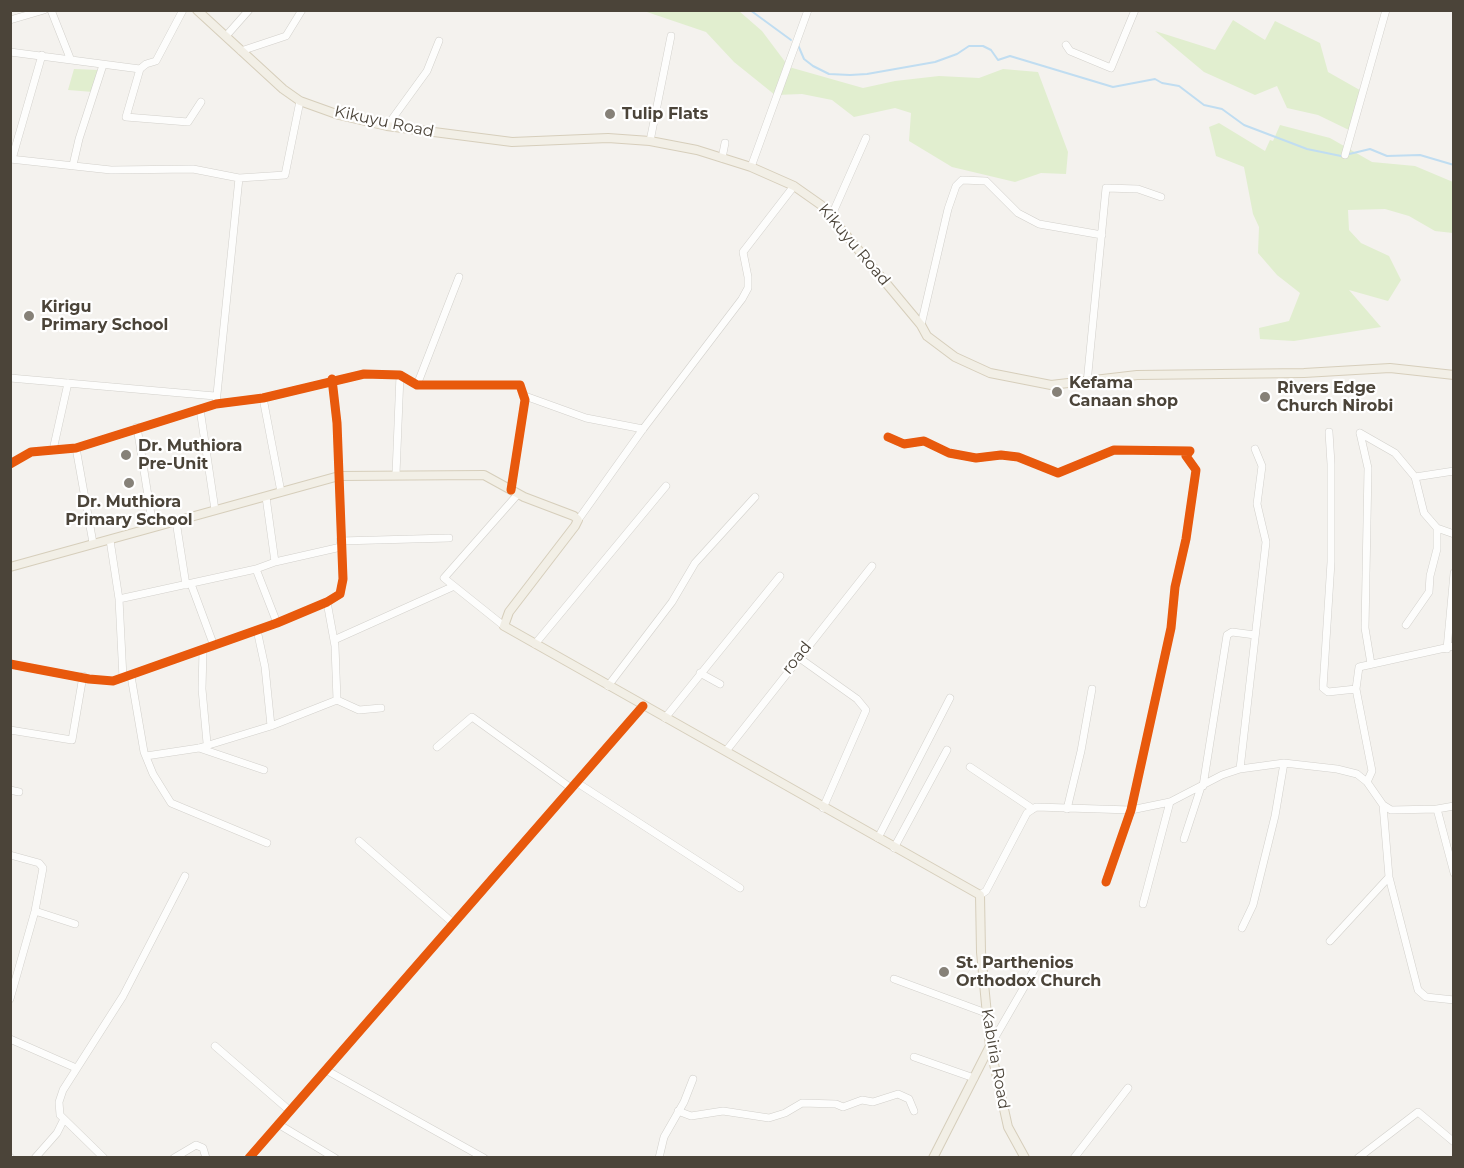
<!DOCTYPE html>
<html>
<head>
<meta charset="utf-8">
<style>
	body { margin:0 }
	#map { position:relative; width:1464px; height:1168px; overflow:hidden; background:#f4f2ee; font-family:Montserrat,sans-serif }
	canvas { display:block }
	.frame { position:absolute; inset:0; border:12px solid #4b4439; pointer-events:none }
</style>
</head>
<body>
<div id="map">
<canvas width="1464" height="1168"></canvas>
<div class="frame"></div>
</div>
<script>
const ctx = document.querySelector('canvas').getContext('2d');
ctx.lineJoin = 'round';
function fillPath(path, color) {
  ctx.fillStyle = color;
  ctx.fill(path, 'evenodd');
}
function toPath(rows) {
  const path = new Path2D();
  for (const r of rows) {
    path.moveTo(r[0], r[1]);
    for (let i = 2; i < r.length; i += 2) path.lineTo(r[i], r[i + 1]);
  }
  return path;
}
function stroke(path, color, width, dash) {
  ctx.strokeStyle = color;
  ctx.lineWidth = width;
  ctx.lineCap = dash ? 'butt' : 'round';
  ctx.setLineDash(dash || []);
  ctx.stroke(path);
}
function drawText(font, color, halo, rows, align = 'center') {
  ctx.font = font + ' Montserrat,sans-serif';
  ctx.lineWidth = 4.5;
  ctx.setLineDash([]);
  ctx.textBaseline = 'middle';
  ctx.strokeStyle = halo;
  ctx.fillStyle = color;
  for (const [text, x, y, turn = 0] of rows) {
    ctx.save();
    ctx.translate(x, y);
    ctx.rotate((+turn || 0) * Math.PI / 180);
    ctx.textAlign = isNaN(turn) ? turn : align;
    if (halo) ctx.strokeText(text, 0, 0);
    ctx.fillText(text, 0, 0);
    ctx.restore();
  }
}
fillPath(toPath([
	[644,11,739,11,762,31,789,67,863,88,895,81,939,76,979,78,1003,69,1038,72,1068,152,1066,174,1041,173,1015,182,952,167,909,141,911,113,895,108,854,117,832,100,802,94,775,95,734,62,706,32],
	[1233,20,1265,40,1275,21,1320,43,1328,72,1365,93,1351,131,1318,115,1287,108,1277,86,1255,95,1204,72,1155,31,1215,50],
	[74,69,99,70,93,92,68,90],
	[1219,123,1265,151,1270,140,1273,141,1280,125,1330,138,1372,162,1415,166,1453,182,1453,233,1435,231,1409,216,1385,209,1348,210,1349,230,1361,243,1389,256,1401,280,1388,301,1349,290,1381,327,1294,341,1260,339,1259,328,1289,321,1300,293,1277,275,1258,253,1259,227,1253,214,1244,167,1216,156,1209,127]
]), '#e1eecf');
stroke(toPath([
	[750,10,791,40],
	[798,45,804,59,813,66,829,74,850,75,867,74,935,62,957,54,969,46,983,46,991,50,998,60,1010,56,1113,87,1155,79,1162,83,1179,86,1204,105,1222,109,1244,125,1307,149,1341,156,1370,149,1387,156,1420,155,1454,165]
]), '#c0ddf1', 2);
const minor = toPath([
	[51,10,70,58],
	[10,20,44,10],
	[226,36,249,10],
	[1066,45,1070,51,1111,68,1135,10],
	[241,51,286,36,302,10],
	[10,52,140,69,146,64,156,61,183,10],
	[140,69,126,117,188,122,201,102],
	[387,126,427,71,439,41],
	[650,141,671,36],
	[1345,155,1386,10],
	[722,158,725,143],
	[10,159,111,170,193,169,239,178],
	[12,159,42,55],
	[73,165,79,139,103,65],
	[751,167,808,10],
	[831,217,866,138],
	[921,325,948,209,956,186,962,180,986,181,1018,213,1039,224,1102,235],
	[10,378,215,396],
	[1087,383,1106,188,1138,189,1161,197],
	[417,385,459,277],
	[525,396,586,418,643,429],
	[263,398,281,492],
	[216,404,239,178,285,175,300,101],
	[200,409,215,510],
	[137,427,153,527],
	[1329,432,1331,464,1331,562,1323,688,1328,692,1356,689],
	[1360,433,1368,468,1365,628,1371,664],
	[1360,433,1395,453,1415,477,1454,471],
	[888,437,904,444,924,441,949,453,976,458,1001,455,1018,457,1058,473,1114,450,1190,451,1186,456,1196,470,1186,539,1175,587,1171,628,1131,810,1106,882],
	[76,448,93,543],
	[53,450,68,383],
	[10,464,31,452,76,448,216,404,263,398,364,374,400,375,417,385,520,385,525,400,511,490],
	[396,474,400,375],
	[1415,477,1424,513,1437,528,1454,534],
	[266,497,275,562],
	[578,520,643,429,742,299,748,288,748,277,743,252,794,186],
	[176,521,186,585],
	[110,540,119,599,123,678],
	[340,541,449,538],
	[256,569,277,623],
	[191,584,214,646],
	[119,599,256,569,275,562,341,547],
	[1406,625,1429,592,1430,576,1437,549,1437,528],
	[504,626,444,578,518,494],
	[257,630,265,667,271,726],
	[334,640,452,587],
	[535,644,666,486],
	[1447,649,1454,573],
	[203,650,202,689,207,743],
	[798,657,857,699,866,710,823,808],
	[10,664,89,679,113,681,277,623,327,602,340,594,343,579,337,423,332,379],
	[700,673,720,684],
	[131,676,144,752,153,774,171,803,267,843],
	[608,686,672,602,695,563,755,497],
	[337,700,359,710,381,708],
	[665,718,780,576],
	[10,730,72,740,83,676],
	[437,747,472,717,571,788],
	[199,748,264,770],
	[726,751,872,566],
	[146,756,199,748,271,726,337,700,335,646,327,602],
	[970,767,1033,809],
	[1240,769,1266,542,1257,504,1262,466,1255,449],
	[576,782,740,888],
	[1367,782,1372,771,1356,689,1359,667,1454,646],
	[1203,786,1227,635,1232,632,1255,635],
	[10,790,19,792],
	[1067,809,1081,751,1092,689],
	[1437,809,1454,873],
	[878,838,950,698],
	[1184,839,1201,787],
	[359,841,453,923],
	[894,848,947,750],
	[10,855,39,863,43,868,35,911,10,999],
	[1389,877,1418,990,1426,997,1454,1000],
	[980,895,986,891,1027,813,1036,807,1131,810,1170,802,1222,775,1240,769,1284,763,1337,769,1357,774,1367,782,1383,805,1391,810,1437,809,1454,806],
	[1143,904,1170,802],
	[35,911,75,924],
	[1242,928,1253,905,1275,816,1284,763],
	[1330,941,1389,877,1383,805],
	[894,979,986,1013],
	[10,1039,76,1068],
	[215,1046,290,1111],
	[990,1046,1038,963],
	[914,1057,974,1078],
	[326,1070,484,1158],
	[678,1111,691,1116,723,1111,769,1118,785,1113,802,1103,836,1104,843,1107,862,1100,873,1102,898,1094,909,1099,914,1111],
	[278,1124,335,1158],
	[10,1157,11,1158],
	[35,1158,57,1133,64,1119],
	[104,1158,60,1115,59,1102,63,1090,123,996,185,876],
	[174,1158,196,1145,203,1148,206,1158],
	[249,1158,643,706],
	[659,1158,664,1137,684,1102,693,1079],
	[1074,1158,1128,1088],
	[1358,1158,1418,1112,1454,1142]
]);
const major = toPath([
	[197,10,283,89,300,101,339,115,387,126,512,142,608,138,650,141,697,150,751,167,794,186,821,205,921,325,927,336,955,357,990,373,1051,385,1137,375,1304,373,1390,368,1454,375],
	[10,567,339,476,484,475,524,497,574,516,578,520,575,526,509,612,504,626,980,895,981,952,990,1046,1008,1127,1025,1158],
	[933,1158,990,1046]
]);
stroke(minor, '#d2d0cb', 8);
stroke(major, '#d6cebb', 10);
stroke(minor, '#fdfdfc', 7);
stroke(major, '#f2efe6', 8);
stroke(toPath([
	[888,437,904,444,924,441,949,453,976,458,1001,455,1018,457,1058,473,1114,450,1190,451,1186,456,1196,470,1186,539,1175,587,1171,628,1131,810,1106,882],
	[10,464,31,452,76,448,216,404,263,398,364,374,400,375,417,385,520,385,525,400,511,490],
	[10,664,89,679,113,681,277,623,327,602,340,594,343,579,337,423,332,379],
	[249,1158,643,706]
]), '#e8590c', 9);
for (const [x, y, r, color] of [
	[610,114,6,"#868178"],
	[29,316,6,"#868178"],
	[1057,392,6,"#868178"],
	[1265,397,6,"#868178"],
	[126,455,6,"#868178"],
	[129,483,6,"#868178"],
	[944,972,6,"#868178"]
]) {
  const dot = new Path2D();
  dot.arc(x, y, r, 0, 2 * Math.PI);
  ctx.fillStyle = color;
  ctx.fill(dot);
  stroke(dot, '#fff', 2);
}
drawText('bold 16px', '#4b4439', '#fff', [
	["Tulip Flats",622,114],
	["Kirigu",41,307],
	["Primary School",41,325],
	["Kefama",1069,383],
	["Canaan shop",1069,401],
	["Rivers Edge",1277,388],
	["Church Nirobi",1277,406],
	["Dr. Muthiora",138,446],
	["Pre-Unit",138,464],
	["Dr. Muthiora",129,502,"center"],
	["Primary School",129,520,"center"],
	["St. Parthenios",956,963],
	["Orthodox Church",956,981]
], 'left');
drawText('16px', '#4b4439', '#fff', [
	["Kikuyu Road",384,122,12],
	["Kikuyu Road",854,245,50],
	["road",797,658,-51],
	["Kabiria Road",995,1059,80]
]);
</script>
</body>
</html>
